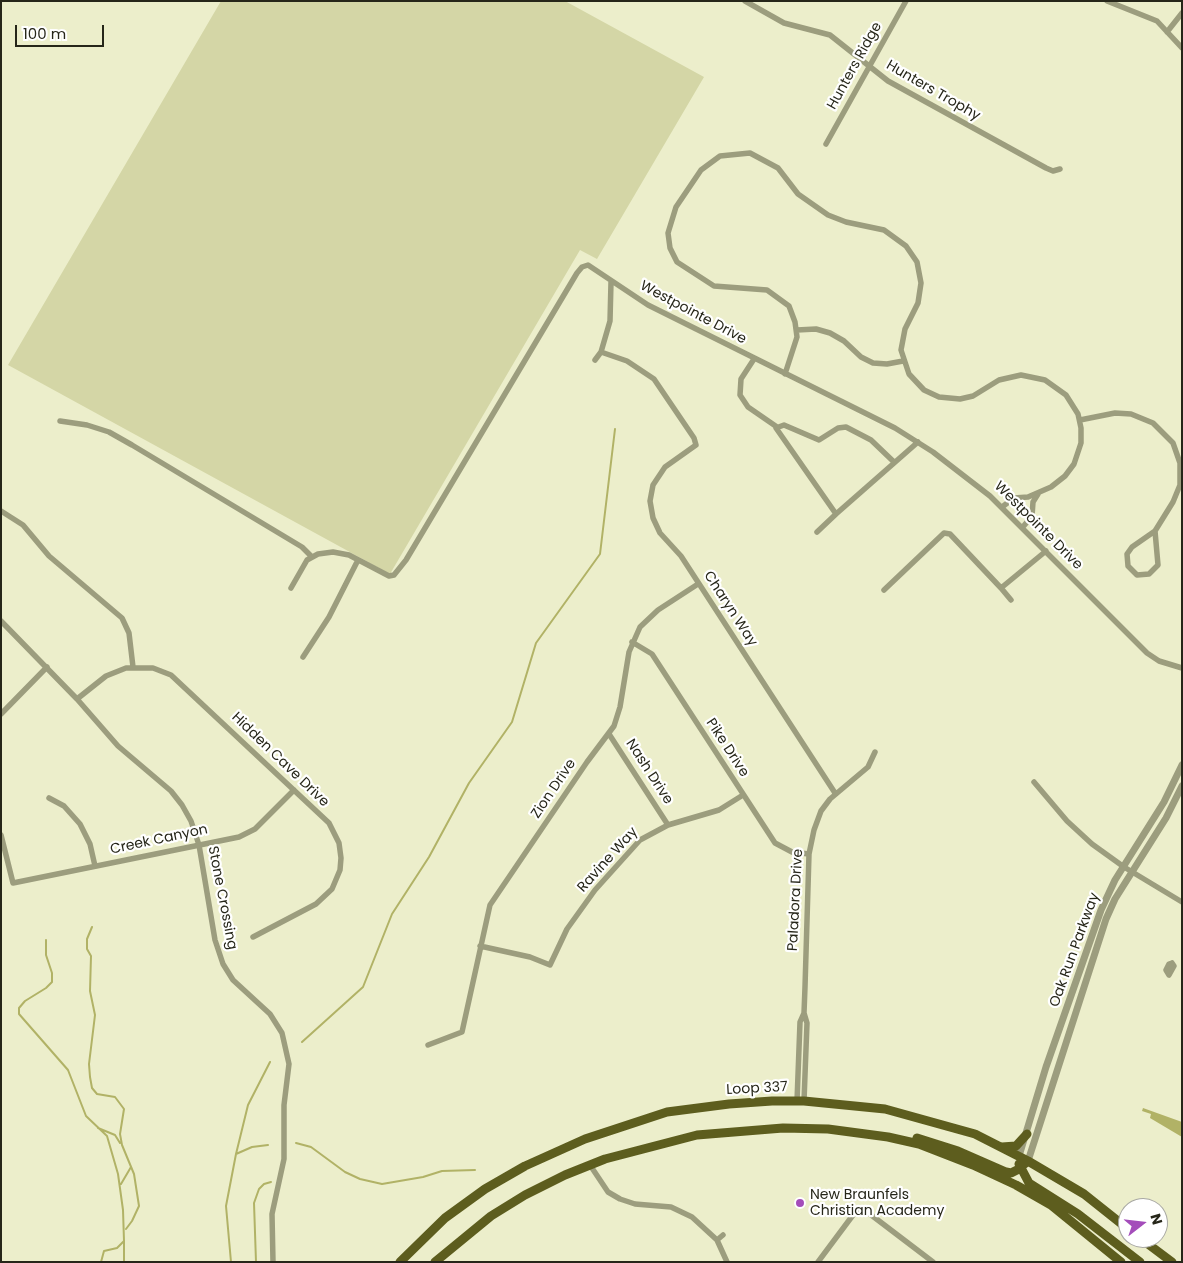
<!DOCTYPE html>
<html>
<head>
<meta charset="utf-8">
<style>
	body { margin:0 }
	#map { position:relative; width:1183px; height:1263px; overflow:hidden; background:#eceecb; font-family:Poppins,sans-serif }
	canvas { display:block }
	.frame { position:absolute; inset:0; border:2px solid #262619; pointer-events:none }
	.north { position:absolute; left:1118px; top:1198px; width:50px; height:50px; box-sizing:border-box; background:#fff; border:1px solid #a8a8a3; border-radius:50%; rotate:74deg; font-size:14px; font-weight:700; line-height:20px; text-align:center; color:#262619 }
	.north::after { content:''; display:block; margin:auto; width:18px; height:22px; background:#a44dba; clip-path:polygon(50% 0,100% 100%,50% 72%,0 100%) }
	.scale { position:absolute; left:15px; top:25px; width:89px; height:22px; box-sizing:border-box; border:2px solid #262619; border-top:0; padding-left:6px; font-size:15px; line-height:18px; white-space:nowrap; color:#262619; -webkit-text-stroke:4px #fff; paint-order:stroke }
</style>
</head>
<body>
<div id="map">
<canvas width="1183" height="1263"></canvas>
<div class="frame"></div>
<div class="north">N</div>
<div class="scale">100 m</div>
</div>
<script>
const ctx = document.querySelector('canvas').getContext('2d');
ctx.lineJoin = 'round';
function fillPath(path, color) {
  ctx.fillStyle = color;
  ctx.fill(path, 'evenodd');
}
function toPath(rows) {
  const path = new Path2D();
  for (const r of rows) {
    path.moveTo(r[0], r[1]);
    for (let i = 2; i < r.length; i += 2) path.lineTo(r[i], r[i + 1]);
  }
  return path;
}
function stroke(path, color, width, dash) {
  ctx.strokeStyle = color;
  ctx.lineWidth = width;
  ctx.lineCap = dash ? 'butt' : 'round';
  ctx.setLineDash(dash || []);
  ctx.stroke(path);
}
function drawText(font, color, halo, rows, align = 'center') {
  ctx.font = font + ' Poppins,sans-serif';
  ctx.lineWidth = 4.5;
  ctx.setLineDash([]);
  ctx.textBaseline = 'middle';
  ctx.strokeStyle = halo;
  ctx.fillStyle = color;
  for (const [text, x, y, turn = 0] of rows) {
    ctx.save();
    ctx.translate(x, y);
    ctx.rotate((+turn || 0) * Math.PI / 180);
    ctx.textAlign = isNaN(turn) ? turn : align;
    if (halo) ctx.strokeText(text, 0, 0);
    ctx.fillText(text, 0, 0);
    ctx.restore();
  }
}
fillPath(toPath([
	[221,1,565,1,704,77,597,259,580,250,390,574,8,365]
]), '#d4d6a6');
fillPath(toPath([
	[1143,1108,1182,1122,1182,1137,1150,1118,1151,1114,1142,1111]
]), '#b1b266');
stroke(toPath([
	[92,927,87,939,87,949,91,956,90,991,95,1015,89,1064,90,1077,92,1088,97,1094,115,1097,124,1109,120,1134,122,1145,134,1174,139,1206,132,1221,126,1229],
	[46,940,46,955,52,973,52,982,46,988,25,1001,19,1008,19,1014,68,1070,86,1116,107,1136,118,1174,123,1210,124,1241,117,1248,104,1251,101,1262],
	[302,1042,363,987,392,914,429,857,469,783,512,722,536,643,600,554,615,429],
	[98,1128,115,1135,120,1143],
	[296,1143,311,1147,345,1172,360,1179,382,1184,423,1177,442,1171,475,1170],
	[236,1154,252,1147,268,1145],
	[121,1184,131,1167],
	[124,1262,124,1241],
	[231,1262,226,1206,236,1154,248,1105,270,1062],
	[256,1262,254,1203,259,1189,264,1184,271,1182]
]), '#b1b266', 2);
stroke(toPath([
	[745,1,784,23,830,35,888,81,1046,168,1053,171,1060,169],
	[1107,1,1157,21,1182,48],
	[1167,32,1182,13],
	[826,144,906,1],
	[797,330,816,329,830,333,844,341,861,357,873,363,887,364,903,361],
	[601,352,627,361,654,379,694,438,696,445,665,467,653,485,650,501,653,518,660,533,681,556,835,793],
	[754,359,741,379,740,395,748,407,777,427],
	[595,360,601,352,610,321,611,282],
	[785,374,797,337,795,322,789,306,767,290,714,286,677,262,670,248,668,233,676,207,701,170,720,156,750,153,778,168,798,194,828,215,846,222,884,230,906,246,917,262,921,283,918,303,905,329,901,350,909,374,924,390,939,397,960,399,973,396,999,380,1021,375,1045,380,1066,395,1078,414,1081,428,1081,443,1074,464,1065,476,1051,487,1028,497,1014,498,1002,507],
	[1080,420,1115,413,1131,414,1153,423,1173,443,1180,463,1180,485,1173,502,1155,531],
	[60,421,87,425,109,432,132,445,302,547,312,557],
	[894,462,871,440,846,427,838,428,819,440,784,425,776,428,836,514,918,442],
	[1,511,23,525,49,556,122,618,129,633,133,667],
	[1022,528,1032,516,1033,502,1038,494],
	[1155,531,1158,565,1149,574,1137,575,1128,566,1127,554,1132,547,1155,531],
	[817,532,836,514],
	[291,588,307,560,318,554,333,552,349,555,389,576,394,575,406,560,577,273,582,267,588,265,648,305,895,428,933,452,990,496,1147,653,1159,661,1182,668],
	[884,590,944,533,950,534,1001,588],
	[1011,600,1001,588,1046,551],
	[1,621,77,699,118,746,171,791,182,805,191,821,199,845,215,940,223,964,233,980,270,1014,282,1033,289,1064,284,1105,284,1159,272,1214,273,1262],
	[632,642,652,654,775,843,792,852,809,854],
	[303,657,329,617,358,560],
	[77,699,106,676,126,668,153,668,171,675,329,823,339,843,341,858,340,870,332,889,316,904,253,937],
	[1,714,47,667],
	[609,734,668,825],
	[1034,782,1067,821,1092,844,1124,867,1182,902],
	[49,798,64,806,80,824,90,844,95,866],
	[1,835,13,883,239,837,255,829,294,790],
	[480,946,530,957,550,965,567,929,595,890,640,840,668,825,719,810,743,795],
	[1172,963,1174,966,1169,975,1166,970,1169,964,1172,963],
	[428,1045,462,1032,490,905,587,762,614,726,620,707,629,652,640,627,658,610,698,584],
	[797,1101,800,1022,804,1013],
	[804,1101,807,1023,804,1013,805,987,809,854,814,830,821,811,830,799,868,767,875,752],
	[590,1165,608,1192,620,1199,635,1204,671,1207,692,1217,717,1240,727,1262],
	[717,1240,723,1235],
	[818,1262,856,1211,862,1208,933,1262]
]), '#9c9d7e', 5.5);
stroke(toPath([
	[1019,1156,1046,1067,1101,910,1115,880,1164,802,1182,765],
	[1028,1161,1106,919,1115,899,1166,818,1182,786]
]), '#9c9d7e', 7);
stroke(toPath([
	[917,1138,958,1151,1006,1172,1011,1173,1017,1170,1028,1161],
	[1002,1147,1016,1146,1027,1134],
	[1019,1164,1029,1183,1078,1214,1140,1262],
	[1140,1238,1172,1262],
	[400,1262,445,1218,485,1189,525,1166,585,1139,667,1112,729,1104,772,1101,804,1101,885,1109,975,1134,1028,1161,1084,1194,1128,1229],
	[435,1262,491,1216,525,1195,565,1175,605,1159,697,1135,783,1128,828,1129,888,1137,919,1144,973,1165,1016,1185,1051,1205,1121,1262]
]), '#5d5d1e', 9);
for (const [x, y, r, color] of [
	[800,1203,5,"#a44dba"]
]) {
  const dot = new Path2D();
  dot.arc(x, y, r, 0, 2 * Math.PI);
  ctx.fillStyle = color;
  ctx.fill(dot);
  stroke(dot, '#fff', 2);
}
drawText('14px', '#262619', '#fff', [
	["Hunters Ridge",855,66,-61],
	["Hunters Trophy",933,91,30],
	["Westpointe Drive",693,313,28],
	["Westpointe Drive",1038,526,45],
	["Charyn Way",730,609,57],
	["Pike Drive",727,748,57],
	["Hidden Cave Drive",280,760,44],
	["Nash Drive",649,772,57],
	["Zion Drive",554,789,-56],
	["Creek Canyon",159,840,-12],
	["Ravine Way",608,860,-48],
	["Stone Crossing",222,898,79],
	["Paladora Drive",796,900,-87],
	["Oak Run Parkway",1075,950,-70],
	["Loop 337",757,1089,-3]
]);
drawText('14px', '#262619', '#fff', [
	["New Braunfels",810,1195],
	["Christian Academy",810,1211]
], 'left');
</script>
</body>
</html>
